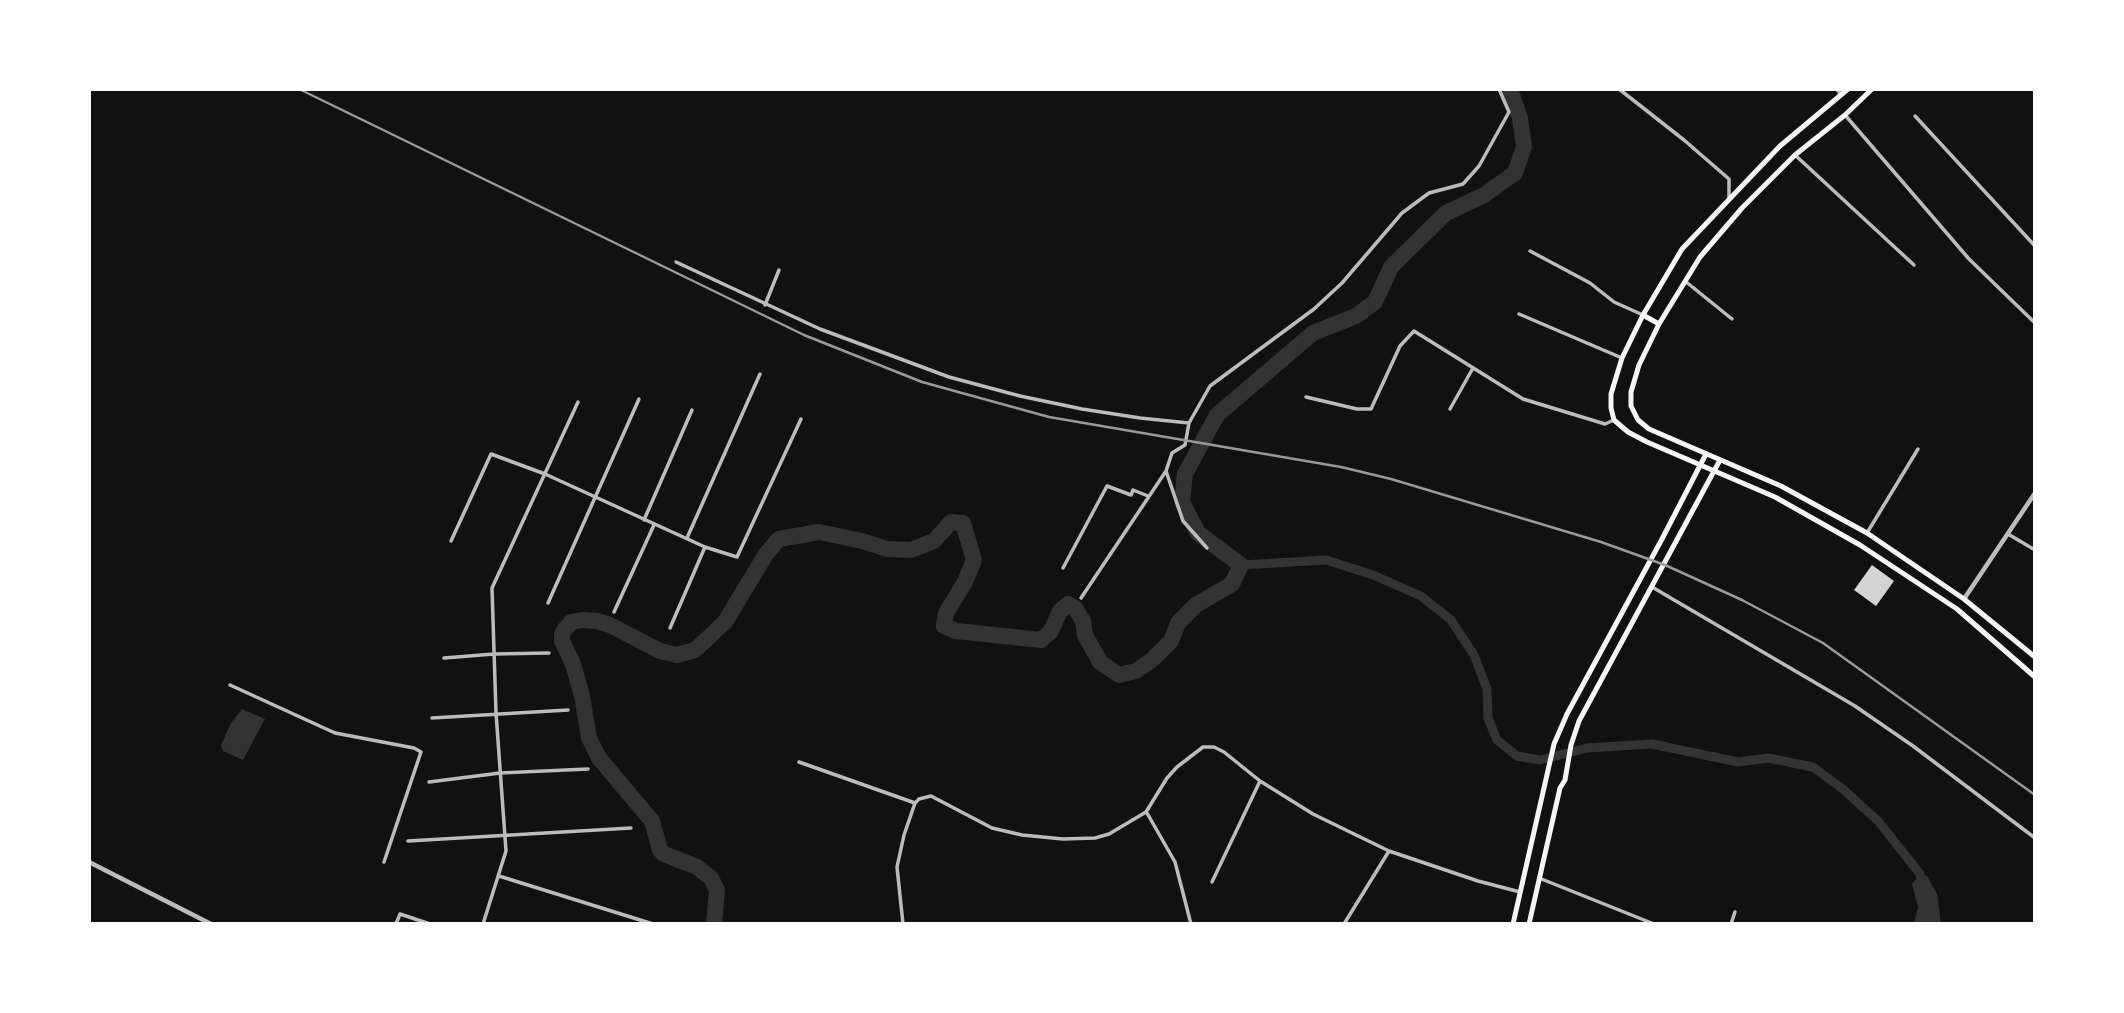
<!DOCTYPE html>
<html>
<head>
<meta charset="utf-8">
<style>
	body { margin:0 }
	#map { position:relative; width:2124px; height:1013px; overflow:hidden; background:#111; font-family:Overpass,sans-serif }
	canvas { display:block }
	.frame { position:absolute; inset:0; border:91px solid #fff; pointer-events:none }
</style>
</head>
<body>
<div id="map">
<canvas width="2124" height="1013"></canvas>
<div class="frame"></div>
</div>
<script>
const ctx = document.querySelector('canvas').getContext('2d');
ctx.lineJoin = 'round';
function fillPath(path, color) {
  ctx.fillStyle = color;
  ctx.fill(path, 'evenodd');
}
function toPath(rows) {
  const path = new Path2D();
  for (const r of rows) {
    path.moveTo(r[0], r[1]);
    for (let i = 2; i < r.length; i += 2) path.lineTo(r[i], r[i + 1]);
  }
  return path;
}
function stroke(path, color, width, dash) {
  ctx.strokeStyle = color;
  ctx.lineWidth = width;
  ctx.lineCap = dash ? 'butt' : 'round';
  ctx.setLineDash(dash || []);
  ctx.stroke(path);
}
fillPath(toPath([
	[242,709,265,719,243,760,223,751,221,745,231,723],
	[1920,874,1927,876,1937,894,1941,924,1914,924,1918,907,1912,884]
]), '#333');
stroke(toPath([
	[1241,565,1326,560,1373,575,1421,596,1451,620,1474,655,1487,689,1488,718,1497,740,1517,756,1540,760,1587,748,1652,744,1738,762,1768,758,1813,767,1844,790,1879,822,1920,874,1922,884]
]), '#333', 9);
stroke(toPath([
	[714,924,717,890,711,878,697,867,664,854,660,850,652,821,599,758,589,738,582,696,573,664,562,641,562,634,565,629,571,622,582,620,597,621,610,625,660,651,677,655,695,650,725,622,766,554,779,539,819,532,862,541,887,549,911,550,934,541,951,522,963,523,974,560,965,582,946,613,944,626,956,631,1041,640,1051,631,1060,611,1068,604,1075,608,1083,621,1085,635,1100,662,1119,675,1136,671,1153,659,1171,641,1178,623,1196,605,1232,584,1241,565,1198,533,1182,502,1185,474,1217,415,1313,333,1356,316,1375,302,1391,267,1446,213,1484,195,1515,173,1524,147,1520,118,1510,89]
]), '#333', 16);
fillPath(toPath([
	[1872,565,1894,581,1876,606,1854,590]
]), '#d3d3d3');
stroke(toPath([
	[1619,89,1684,140,1729,179,1729,198],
	[1837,89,1841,95],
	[1845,115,1969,259,2035,323],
	[1915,116,2035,246],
	[1795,155,1914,265],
	[1530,251,1590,283,1614,302,1643,315],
	[676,262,820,329,949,377,1020,396,1082,409,1140,418,1189,423,1210,386,1314,309,1342,283,1402,213,1429,193,1463,184,1479,166,1509,112,1499,89],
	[1685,281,1732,319],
	[765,305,779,270],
	[1519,314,1622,358],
	[1306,397,1357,409,1371,409,1400,346,1414,331,1523,399,1605,424,1614,420],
	[1450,409,1473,368],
	[1189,423,1185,445,1172,453,1166,471,1183,521,1207,548],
	[644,520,692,410],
	[1867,533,1918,449],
	[2008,534,2035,550],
	[687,538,760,374],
	[451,541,491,454,545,474,705,547,737,557,801,419],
	[1063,568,1107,486,1131,495,1133,490,1148,496],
	[1652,587,1855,706,1913,746,2035,838],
	[1081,598,1166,471],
	[548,603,639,399],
	[614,612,654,525],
	[670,628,705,547],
	[444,658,494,654,549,653],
	[230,685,335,733,414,748,421,752,384,862],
	[432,718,568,710],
	[799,762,915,803],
	[429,782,500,773,588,769],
	[1147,813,1175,862,1191,924],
	[408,841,631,828],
	[499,876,653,924],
	[1539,878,1654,924],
	[1212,882,1260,781],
	[396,924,400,914,430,924],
	[483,924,506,851,496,713,492,588,578,402],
	[903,924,897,867,904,835,915,803,919,799,931,796,992,828,1022,835,1063,839,1095,838,1109,834,1146,812,1167,778,1177,767,1203,747,1214,747,1224,752,1260,781,1313,814,1389,851,1478,881,1520,892],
	[1344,924,1389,851],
	[1731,924,1735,912]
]), '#bcbcbc', 3.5);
stroke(toPath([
	[1964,599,2035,493],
	[89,862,211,924]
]), '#bcbcbc', 4.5);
stroke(toPath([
	[1848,89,1780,146,1682,249,1643,315,1622,358,1611,394,1611,408,1614,420,1628,432,1647,442,1775,497,1860,545,1957,609,2035,677],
	[1872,89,1845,115,1795,155,1742,208,1700,257,1659,324,1639,365,1631,392,1631,406,1638,420,1649,429,1781,486,1867,533,1964,599,2035,657],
	[1643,315,1659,324],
	[1513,924,1554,744,1567,714,1662,539,1706,454],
	[1529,924,1560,788,1565,780,1571,745,1579,721,1720,460]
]), '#f5f5f5', 5);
stroke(toPath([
	[299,89,804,335,922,382,1049,417,1341,467,1391,479,1601,542,1665,565,1742,600,1823,643,2035,795]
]), '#9a9a9a', 2.5);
</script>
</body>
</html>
